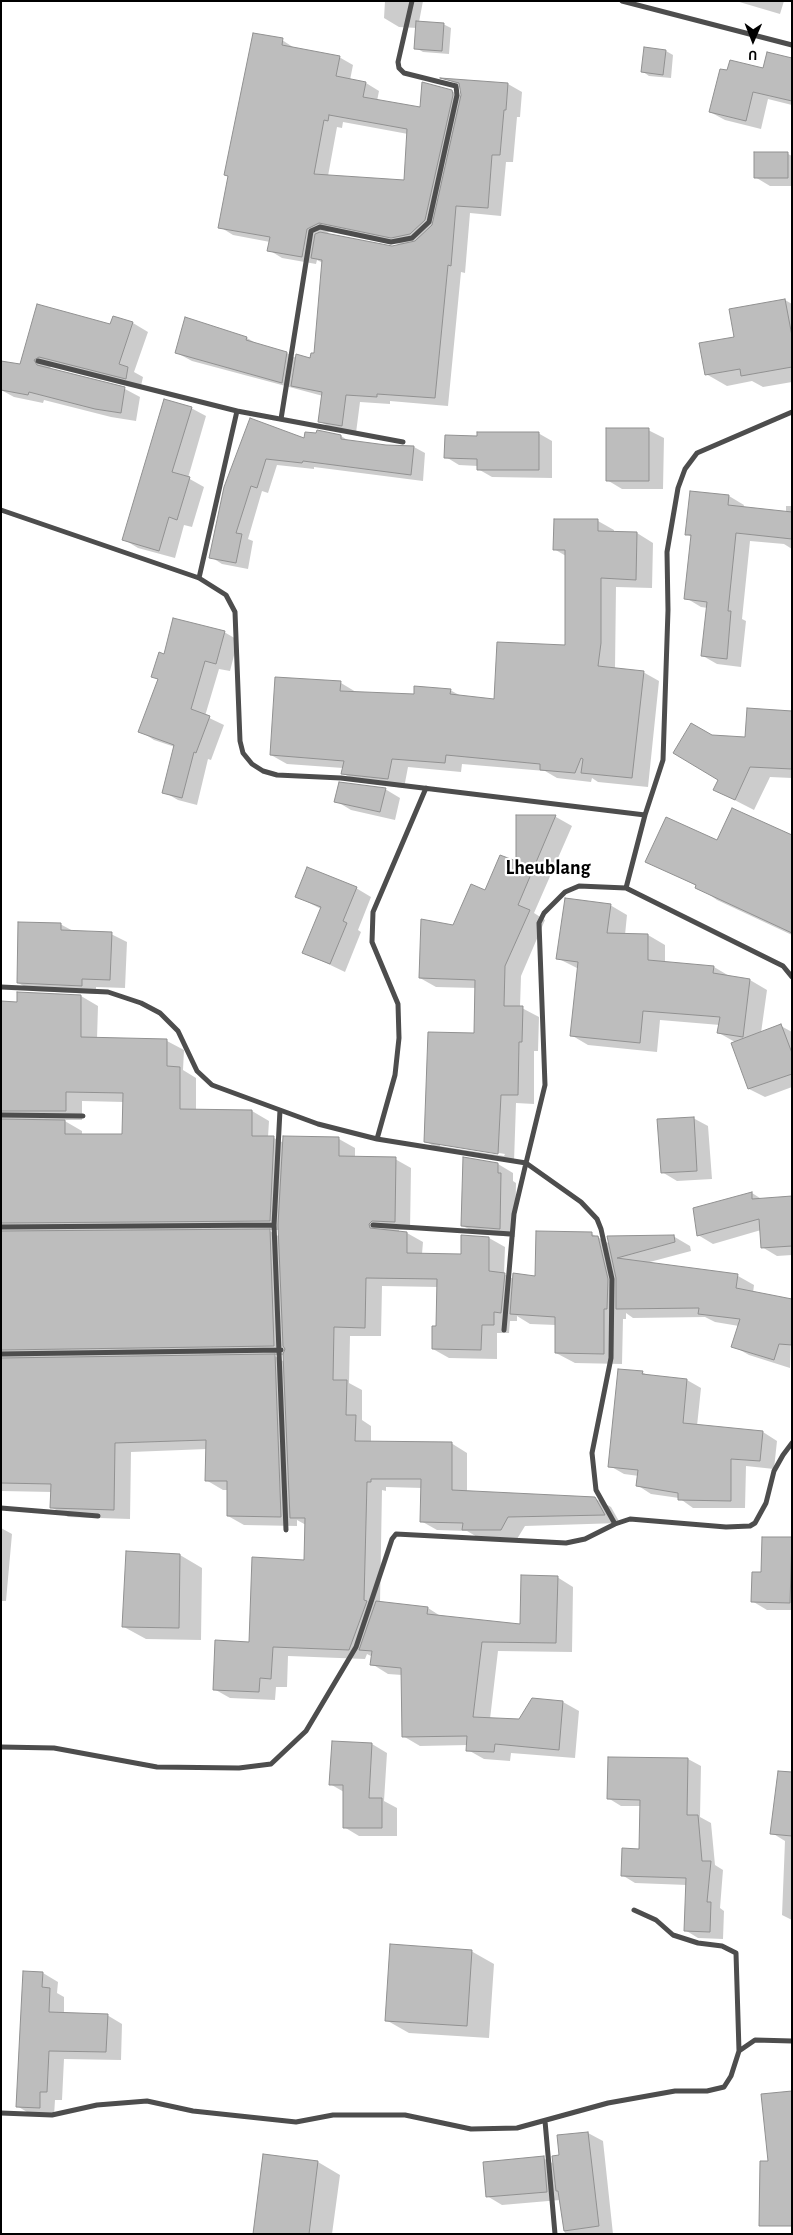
<!DOCTYPE html>
<html>
<head>
<meta charset="utf-8">
<style>
	body { margin:0 }
	#map { position:relative; width:793px; height:2235px; overflow:hidden; background:#fff; font-family:"Alegreya Sans",sans-serif }
	canvas { display:block }
	.frame { position:absolute; inset:0; border:2px solid #000; pointer-events:none }
	.north { position:absolute; left:728px; top:15px; width:50px; height:50px; -webkit-text-stroke:4px #fff; paint-order:stroke; rotate:181deg; font-size:14px; font-weight:700; line-height:20px; text-align:center; color:#000 }
	.north::after { content:''; display:block; margin:auto; width:18px; height:22px; background:#000; clip-path:polygon(50% 0,100% 100%,50% 72%,0 100%) }
</style>
</head>
<body>
<div id="map">
<canvas width="793" height="2235"></canvas>
<div class="frame"></div>
<div class="north">U</div>
</div>
<script>
const ctx = document.querySelector('canvas').getContext('2d');
ctx.lineJoin = 'round';
function fillPath(path, color) {
  ctx.fillStyle = color;
  ctx.fill(path, 'evenodd');
}
function toPath(rows) {
  const path = new Path2D();
  for (const r of rows) {
    path.moveTo(r[0], r[1]);
    for (let i = 2; i < r.length; i += 2) path.lineTo(r[i], r[i + 1]);
  }
  return path;
}
function stroke(path, color, width, dash) {
  ctx.strokeStyle = color;
  ctx.lineWidth = width;
  ctx.lineCap = dash ? 'butt' : 'round';
  ctx.setLineDash(dash || []);
  ctx.stroke(path);
}
function drawText(font, color, halo, rows, align = 'center') {
  ctx.font = font + ' "Alegreya Sans",sans-serif';
  ctx.lineWidth = 4.5;
  ctx.setLineDash([]);
  ctx.textBaseline = 'middle';
  ctx.strokeStyle = halo;
  ctx.fillStyle = color;
  for (const [text, x, y, turn = 0] of rows) {
    ctx.save();
    ctx.translate(x, y);
    ctx.rotate((+turn || 0) * Math.PI / 180);
    ctx.textAlign = isNaN(turn) ? turn : align;
    if (halo) ctx.strokeText(text, 0, 0);
    ctx.fillText(text, 0, 0);
    ctx.restore();
  }
}
fillPath(toPath([
	[385,1,423,1,419,22,443,24,451,28,449,54,423,52,416,48,417,28,399,27,384,18],
	[736,1,784,1,780,14],
	[282,40,296,49,339,57,353,65,350,80,366,83,379,91,377,101,421,109,452,91,463,97,461,86,446,79,508,84,522,92,520,117,517,117,513,162,506,162,501,216,470,213,465,273,461,272,448,406,390,401,390,404,360,402,356,433,333,429,319,421,323,396,192,361,177,353,186,319,247,338,259,345,287,353,296,358,311,360,315,354,323,263,317,260,316,264,282,258,269,250,270,242,233,235,220,227],
	[343,122,408,134,405,181,328,176,337,127,342,128],
	[333,230,405,245,390,248,325,234],
	[645,49,666,51,673,55,671,78,649,76,642,71],
	[792,59,792,105,768,99,761,129,725,120,710,112,728,72,763,70],
	[788,154,792,156,792,186,770,186,755,177],
	[785,300,792,304,792,382,763,387,752,381,727,386,706,374,735,338],
	[38,306,111,325,114,318,133,323,148,332,134,372,143,377,141,386,55,365,48,369,125,389,140,397,136,421,111,417,44,400,43,403,14,397,1,390,21,365],
	[191,408,206,416,188,478,204,487,192,527,184,525,175,558,138,548,123,539],
	[250,419,305,439,341,436,349,441,386,446,414,447,425,453,423,481,314,467,314,469,277,465,268,493,262,491,248,539,253,541,248,569,222,564,211,557],
	[648,430,664,438,663,489,622,489,607,480],
	[538,433,552,441,552,478,492,477,478,469,478,466,459,465,446,457,479,437],
	[691,492,729,496,744,505,743,508,786,513,786,506,792,506,792,549,784,544,750,541,742,619,746,621,741,667,717,664,703,656,708,608,701,607,686,598,692,537,686,534],
	[598,521,614,530,614,533,637,533,653,543,652,588,616,587,615,669,643,672,659,681,648,787,598,782,592,778,591,782,557,778,545,771,462,764,461,772,408,767,404,788,358,782,342,773,343,768,287,764,271,755,341,683,356,692,415,695,450,690,461,696,495,700,566,646,566,556,554,549],
	[224,632,238,640,230,671,219,669,205,716,224,725,211,760,208,759,197,805,178,800,164,792,175,747,154,740,140,731,159,680,153,676,165,655],
	[792,712,792,778,770,777,754,810,715,790,720,779,712,736,746,739],
	[385,789,400,798,395,820,351,810,336,801],
	[517,816,556,817,572,826,534,913,545,920,521,976,520,1007,539,1017,538,1051,534,1051,534,1104,516,1103,514,1162,442,1151,425,1141,476,1034,477,988,436,987,420,978,454,926,486,892,517,863],
	[440,1143,505,1154,504,1156,440,1146],
	[792,837,792,935,717,900,697,886,646,861,718,842],
	[356,888,371,897,358,930,361,932,345,972,303,952,321,909,296,896],
	[610,905,627,915,625,935,648,935,665,945,665,963,714,967,731,977,750,980,767,990,761,1033,781,1026,792,1032,792,1087,765,1097,749,1089,733,1043,735,1042,719,1033,720,1025,660,1020,657,1052,588,1045,571,1035,579,969,557,958],
	[60,924,75,932,111,934,127,942,125,988,96,987,96,994,33,991,18,983],
	[18,993,81,996,98,1006,97,1039,167,1041,184,1050,183,1070,196,1078,196,1110,252,1111,269,1121,268,1137,274,1138,284,1143,339,1139,355,1148,355,1158,395,1159,411,1168,410,1230,399,1230,399,1232,407,1233,423,1242,422,1254,462,1255,489,1238,505,1247,504,1274,514,1279,536,1277,592,1234,610,1244,673,1236,690,1246,691,1251,646,1263,738,1276,754,1285,753,1293,792,1300,790,1368,749,1355,733,1346,739,1326,715,1322,705,1317,633,1318,626,1313,626,1319,623,1319,622,1364,575,1363,556,1353,556,1325,530,1324,517,1316,517,1321,510,1321,509,1333,497,1333,497,1359,449,1358,433,1349,438,1327,438,1287,382,1286,381,1336,350,1336,349,1383,362,1390,362,1420,371,1426,371,1442,451,1443,467,1453,467,1492,594,1498,611,1507,620,1523,525,1526,517,1539,479,1538,467,1531,437,1530,421,1521,422,1488,386,1487,386,1491,382,1490,380,1603,428,1608,442,1617,521,1625,557,1577,573,1587,572,1652,498,1651,490,1719,519,1721,532,1699,563,1702,579,1711,575,1758,511,1753,510,1761,484,1759,468,1750,468,1745,420,1746,403,1736,402,1675,388,1674,372,1664,373,1657,367,1654,365,1659,288,1656,287,1687,276,1687,275,1700,230,1698,214,1689,250,1643,305,1561,306,1525,297,1520,297,1526,244,1525,228,1516,228,1490,223,1490,206,1480,207,1449,131,1452,130,1519,68,1517,51,1507,52,1492,1,1491,1,1003,18,1003],
	[82,1101,124,1102,123,1136,82,1135,82,1131,63,1120,82,1120],
	[268,1230,280,1230,280,1237],
	[273,1355,285,1355,285,1362,281,1360],
	[693,1118,708,1126,712,1179,677,1181,662,1172],
	[498,1164,513,1173,513,1181,516,1183,515,1237,478,1234,463,1226],
	[752,1193,763,1200,792,1198,792,1255,777,1256,762,1247,761,1230,713,1244,698,1235,695,1209],
	[642,1372,649,1376,687,1380,701,1388,697,1426,763,1432,777,1441,774,1469,746,1466,745,1508,693,1508,679,1498,651,1494,637,1485,639,1476,624,1474,610,1466],
	[1,1528,12,1534,6,1601,1,1601],
	[792,1539,792,1610,767,1610,752,1601,762,1573],
	[180,1555,202,1568,201,1640,146,1639,124,1627],
	[372,1744,387,1753,384,1801,397,1808,397,1836,359,1836,344,1827,344,1792,330,1784],
	[688,1759,701,1766,700,1817,711,1823,715,1865,723,1870,720,1908,724,1911,723,1939,698,1938,685,1930,687,1885,635,1883,622,1875,640,1850,641,1806,621,1806,608,1798],
	[792,1794,792,1920,782,1915,785,1841,772,1833],
	[471,1951,494,1964,489,2038,409,2033,386,2020],
	[43,1973,58,1982,57,1993,64,1997,64,2014,107,2015,122,2024,121,2060,64,2059,62,2100,55,2100,54,2116,32,2115,17,2106],
	[588,2133,603,2141,613,2234,565,2234,560,2200,502,2205,487,2196,543,2158,554,2164,560,2156],
	[318,2162,340,2175,332,2234,254,2234]
]), '#0003');
const building = toPath([
	[416,21,444,23,442,51,414,49,416,21],
	[253,33,283,38,282,45,340,56,336,76,366,82,363,97,420,107,422,82,452,90,453,95,425,220,410,234,391,238,319,223,307,229,302,257,267,251,270,237,218,228,228,176,224,175,253,33],
	[329,115,407,129,404,180,314,174,324,120,328,121,329,115],
	[644,47,666,50,663,75,641,72,644,47],
	[767,52,792,58,792,101,753,92,746,121,709,112,720,69,727,70,730,60,763,68,767,52],
	[440,78,508,83,506,110,504,110,500,155,492,155,488,208,456,206,451,266,448,265,435,398,377,394,377,397,346,395,342,426,318,422,322,392,291,386,296,354,310,358,311,353,314,353,322,260,311,258,315,234,320,232,392,246,415,241,432,225,461,95,459,83,440,78],
	[754,152,788,152,788,178,754,178,754,152],
	[785,299,792,336,792,367,741,376,740,369,705,375,699,343,734,337,729,309,785,299],
	[37,304,110,324,113,316,133,322,119,364,128,367,126,379,39,357,34,360,37,365,125,387,121,413,95,409,29,392,28,395,1,390,1,361,20,364,37,304],
	[185,317,247,337,246,340,287,352,282,383,175,353,185,317],
	[164,399,192,407,172,472,190,477,177,520,169,517,159,551,122,540,164,399],
	[250,418,304,438,305,432,316,433,317,430,341,435,341,439,386,445,414,446,411,475,303,461,302,463,266,459,257,488,251,486,236,533,242,534,236,563,209,558,224,487,250,418],
	[606,428,649,428,649,481,606,481,606,428],
	[477,432,539,432,539,470,477,470,477,459,444,458,445,435,477,436,477,432],
	[690,491,729,495,728,505,792,512,792,539,736,533,728,611,731,611,727,659,701,656,707,602,684,599,691,535,685,535,690,491],
	[554,519,598,519,598,531,637,532,636,580,601,578,601,643,598,666,644,671,632,778,581,773,583,759,581,758,575,773,540,770,540,764,446,755,445,763,392,759,388,779,341,774,344,761,270,755,275,677,341,681,340,691,414,694,414,686,451,689,450,694,494,699,497,642,565,645,565,550,553,550,554,519],
	[173,618,225,631,216,664,205,661,191,709,210,716,196,753,194,752,182,798,162,793,174,745,138,732,158,679,151,677,159,652,164,654,173,618],
	[747,708,792,711,792,769,750,767,735,800,713,790,718,780,673,753,691,723,712,735,745,737,747,708],
	[339,782,386,788,380,812,334,802,339,782],
	[732,808,792,835,792,933,695,888,696,885,645,862,666,817,717,840,732,808],
	[516,815,556,815,518,905,530,910,505,966,504,1006,523,1006,522,1042,519,1042,518,1095,501,1095,498,1154,424,1142,428,1032,474,1033,475,980,419,978,421,919,453,925,471,884,485,890,500,855,516,861,516,815],
	[307,867,357,887,343,921,347,923,330,964,302,953,321,907,295,897,307,867],
	[565,898,611,904,607,933,648,934,648,960,714,966,713,973,750,979,743,1037,717,1033,720,1017,643,1011,640,1043,570,1036,578,962,556,959,565,898],
	[18,922,61,923,61,930,112,932,110,980,82,979,82,986,17,983,18,922],
	[17,992,81,995,81,1037,167,1039,167,1066,180,1067,180,1109,252,1110,252,1136,274,1136,270,1221,1,1223,1,1119,65,1120,65,1134,122,1134,123,1093,66,1092,66,1111,1,1111,1,1001,17,1002,17,992],
	[781,1024,792,1053,792,1074,748,1089,731,1043,781,1024],
	[694,1117,697,1171,661,1173,657,1119,694,1117],
	[283,1136,339,1137,339,1156,396,1157,395,1222,372,1221,369,1224,370,1228,407,1232,407,1253,461,1254,461,1235,489,1237,489,1271,505,1273,501,1313,494,1312,494,1325,482,1325,481,1350,432,1349,432,1326,436,1326,437,1279,366,1278,365,1328,334,1327,333,1380,347,1380,346,1415,356,1415,355,1441,452,1442,452,1490,595,1497,605,1515,508,1517,501,1530,462,1530,463,1523,420,1522,421,1479,371,1479,371,1482,367,1482,364,1600,367,1601,349,1650,273,1647,271,1679,260,1678,259,1692,213,1690,215,1640,249,1642,252,1557,304,1560,305,1518,290,1518,283,1354,285,1349,283,1346,278,1225,283,1136],
	[463,1157,498,1163,498,1173,501,1173,500,1229,461,1226,463,1157],
	[752,1192,752,1199,792,1196,792,1246,761,1248,759,1219,697,1236,693,1208,752,1192],
	[270,1229,274,1346,1,1350,1,1231,270,1229],
	[536,1231,592,1232,592,1236,598,1236,608,1279,607,1309,604,1309,604,1354,555,1353,555,1317,510,1314,513,1273,535,1276,536,1231],
	[674,1235,675,1242,617,1258,738,1274,736,1288,792,1299,792,1345,779,1344,774,1360,731,1347,740,1319,698,1314,699,1308,616,1309,616,1278,607,1236,674,1235],
	[275,1354,281,1517,227,1516,227,1481,205,1481,206,1440,115,1443,114,1510,50,1508,51,1484,1,1483,1,1358,275,1354],
	[618,1369,643,1371,642,1374,687,1379,683,1423,763,1431,760,1461,731,1459,731,1501,678,1500,678,1493,636,1486,638,1470,608,1467,618,1369],
	[762,1537,792,1537,790,1603,751,1602,752,1572,761,1572,762,1537],
	[126,1551,180,1554,179,1628,122,1627,126,1551],
	[521,1575,558,1576,556,1643,482,1642,473,1717,519,1719,532,1698,563,1701,559,1750,495,1744,494,1752,466,1751,467,1736,402,1737,401,1668,370,1665,372,1651,359,1650,376,1601,428,1607,427,1614,520,1624,521,1575],
	[332,1741,372,1743,369,1798,382,1798,382,1828,343,1828,343,1785,329,1785,332,1741],
	[608,1757,688,1758,687,1815,698,1815,702,1861,711,1861,707,1902,711,1902,710,1932,684,1931,686,1878,621,1876,622,1848,639,1849,640,1800,607,1799,608,1757],
	[778,1771,792,1772,792,1836,770,1834,778,1771],
	[390,1944,472,1950,467,2026,385,2021,390,1944],
	[23,1971,43,1972,42,1987,50,1988,49,2012,108,2014,106,2052,49,2051,47,2092,40,2092,40,2108,16,2107,23,1971],
	[792,2091,792,2226,759,2226,760,2161,768,2161,761,2094,792,2091],
	[588,2132,599,2226,564,2231,558,2191,556,2191,552,2156,559,2155,557,2135,588,2132],
	[263,2154,318,2161,309,2234,253,2234,263,2154],
	[544,2156,547,2192,486,2197,483,2162,544,2156]
]);
fillPath(building, '#bdbdbd');
stroke(building, '#919191', 1);
stroke(toPath([
	[622,1,792,45],
	[38,361,237,411],
	[281,419,311,231,320,227,391,242,412,238,429,222,457,95,456,86,404,73,399,68,398,62,412,1],
	[1,510,199,578,226,595,235,612,240,741,243,753,252,764,263,771,277,775,341,778,645,815],
	[199,578,237,411,403,442],
	[626,888,645,815,663,760,668,610,667,552,678,488,685,469,697,453,792,412],
	[792,977,783,966,626,888,579,886,565,892,544,913,539,923,545,1085,526,1163,581,1202,597,1219,601,1229,612,1279,611,1358,592,1453,596,1490,615,1524,630,1519,726,1527,750,1526,755,1523,766,1503,774,1471,783,1455,792,1443],
	[1,987,108,992,141,1003,160,1013,178,1031,197,1071,212,1085,318,1124,377,1139,526,1163,514,1214,504,1330],
	[280,1110,274,1225,286,1530],
	[1,1115,83,1116],
	[377,1139,395,1075,399,1038,398,1004,372,942,373,912,426,788],
	[373,1225,511,1234],
	[1,1227,274,1225],
	[1,1354,281,1350],
	[1,1508,98,1516],
	[1,1747,54,1748,157,1767,239,1768,271,1764,306,1731,356,1647,392,1539,396,1534,566,1543,585,1539,615,1524],
	[634,1910,656,1920,673,1935,698,1943,722,1946,736,1953,739,2051],
	[1,2113,52,2115,97,2105,147,2101,193,2111,296,2122,333,2115,405,2115,471,2129,517,2128,608,2103,675,2091,707,2091,724,2087,731,2076,739,2051,755,2040,792,2041],
	[545,2121,555,2234]
]), '#4d4d4d', 5);
drawText('bold 20px', '#000', '#fff', [
	["Lheublang",548,868]
]);
</script>
</body>
</html>
